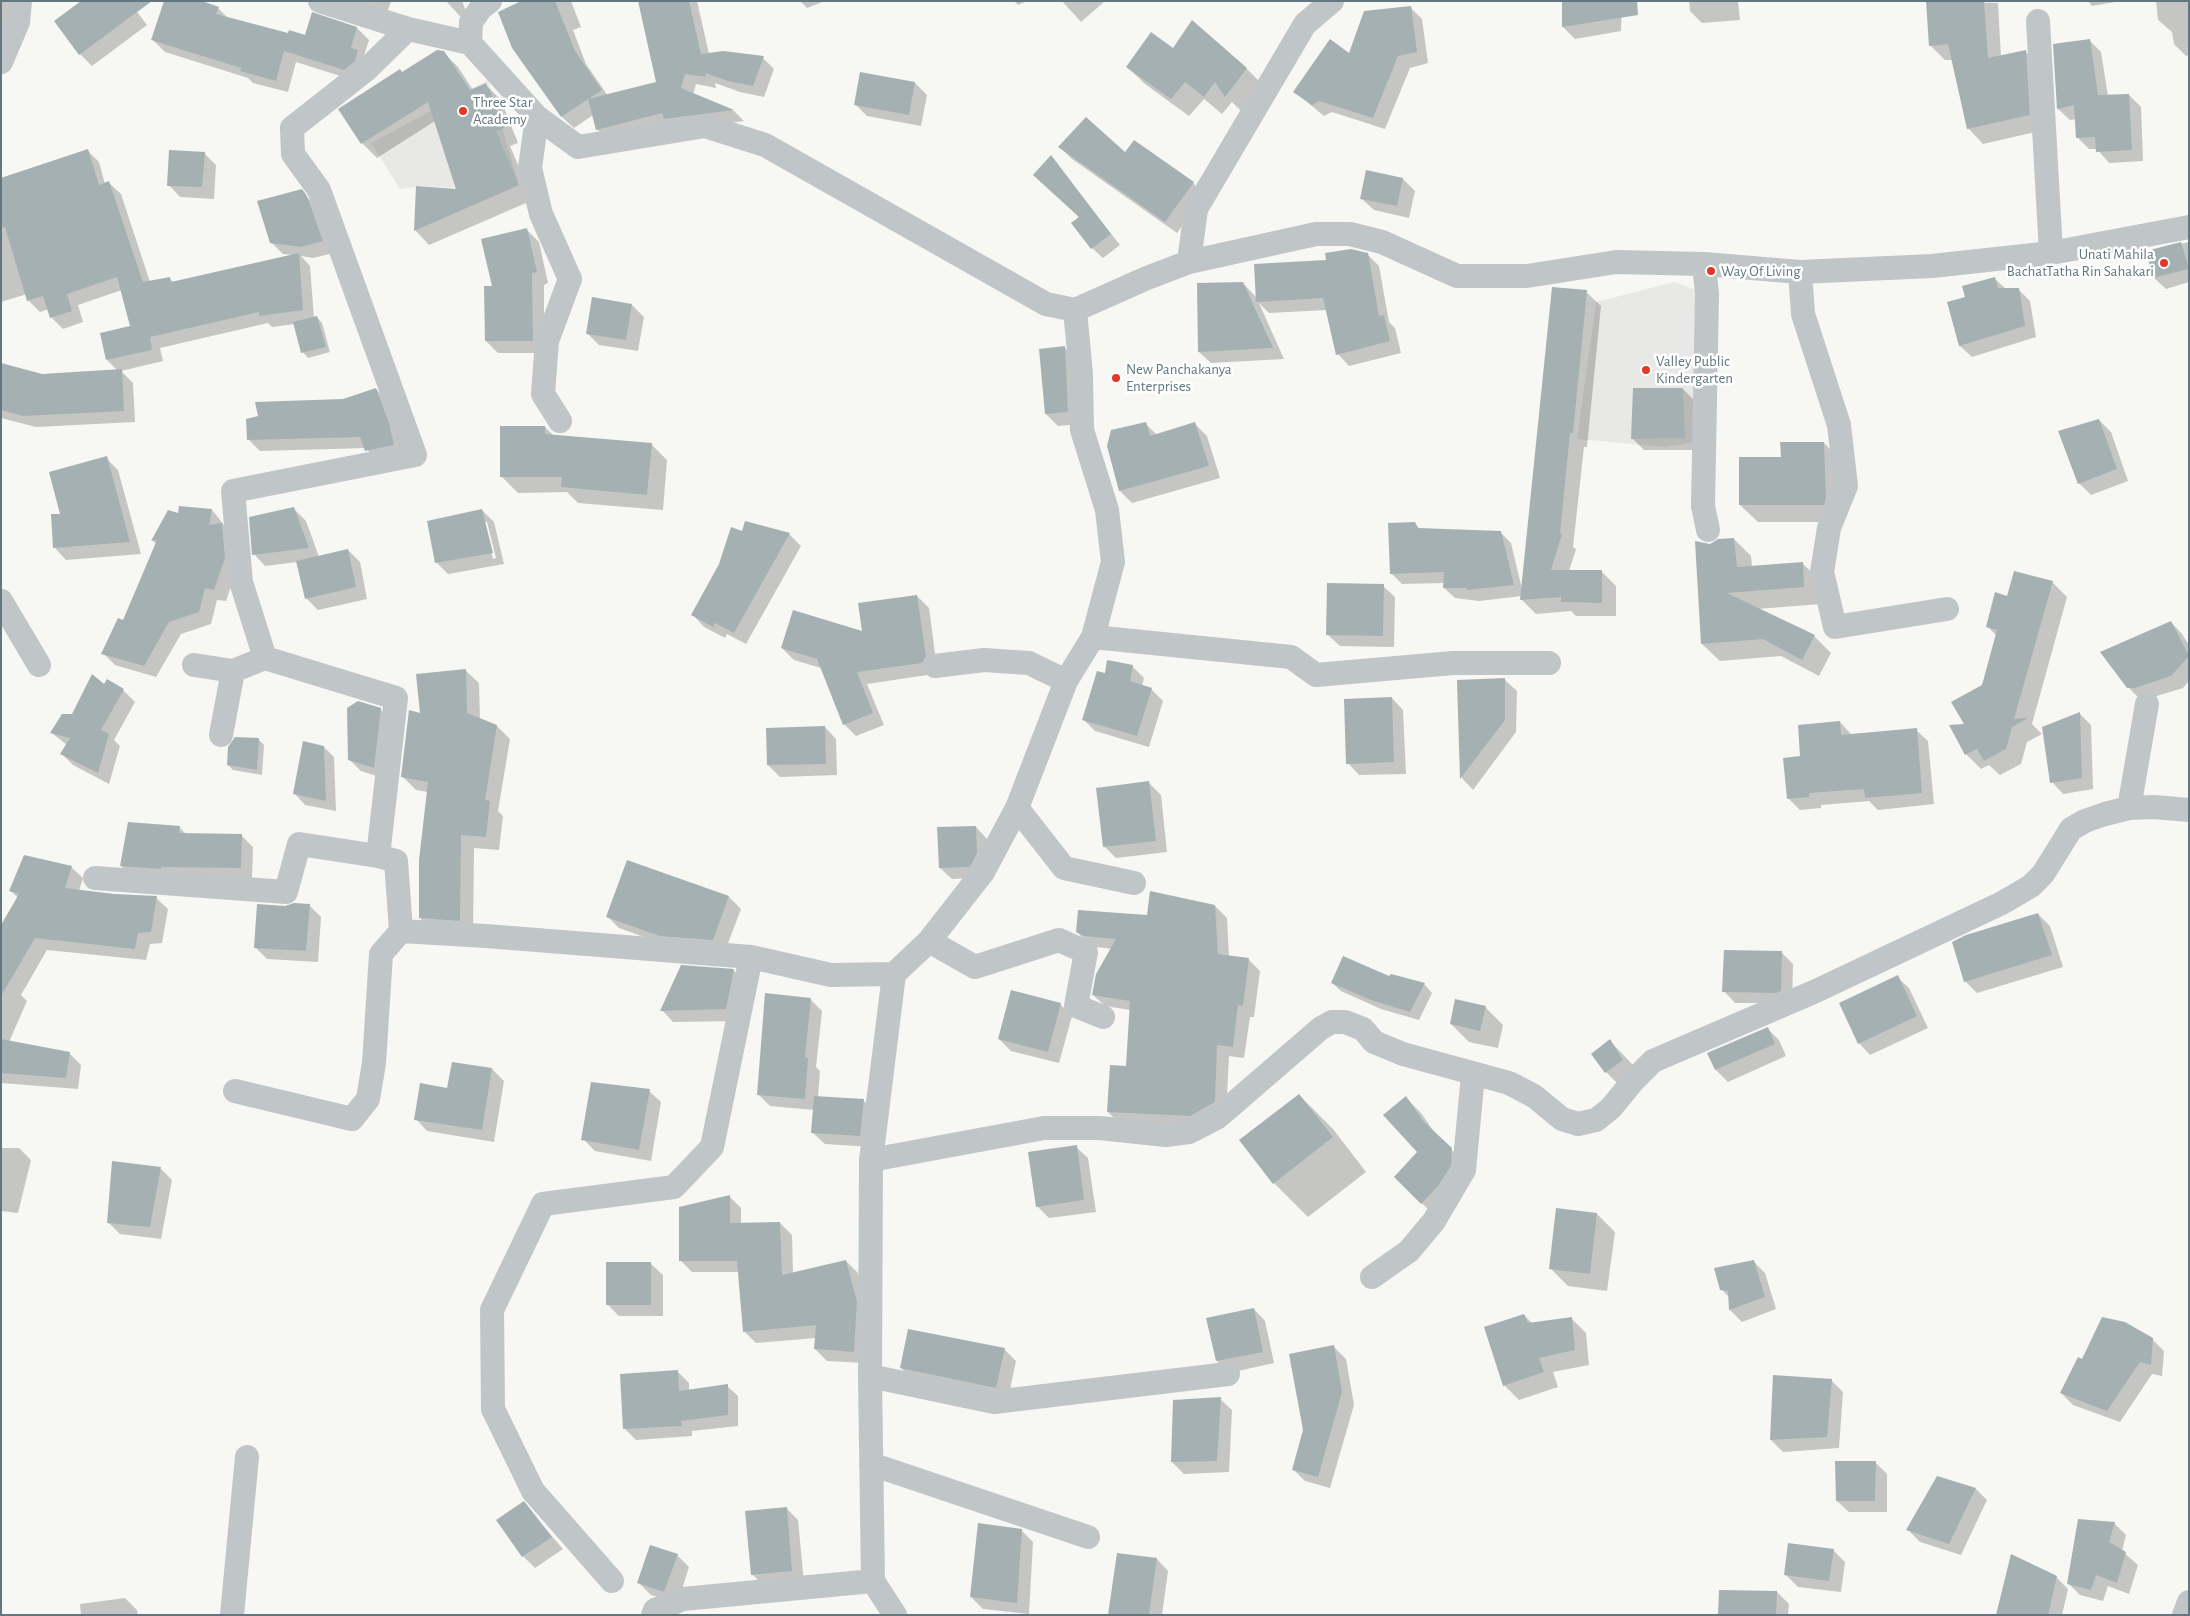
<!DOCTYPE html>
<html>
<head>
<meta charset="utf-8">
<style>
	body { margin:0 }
	#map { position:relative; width:2190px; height:1616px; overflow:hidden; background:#f7f7f4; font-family:"Alegreya Sans",sans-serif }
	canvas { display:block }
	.frame { position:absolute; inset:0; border:2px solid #62777f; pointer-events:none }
</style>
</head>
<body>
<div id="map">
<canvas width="2190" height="1616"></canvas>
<div class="frame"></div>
</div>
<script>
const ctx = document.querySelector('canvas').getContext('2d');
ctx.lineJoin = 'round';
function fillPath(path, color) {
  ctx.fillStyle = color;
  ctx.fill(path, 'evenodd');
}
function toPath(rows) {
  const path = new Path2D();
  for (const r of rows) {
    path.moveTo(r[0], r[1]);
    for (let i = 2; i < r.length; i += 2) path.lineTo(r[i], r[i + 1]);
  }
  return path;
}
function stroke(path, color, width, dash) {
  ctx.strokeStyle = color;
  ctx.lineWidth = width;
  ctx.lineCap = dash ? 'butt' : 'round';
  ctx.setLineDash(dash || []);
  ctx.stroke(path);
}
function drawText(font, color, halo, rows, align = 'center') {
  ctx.font = font + ' "Alegreya Sans",sans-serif';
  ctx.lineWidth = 5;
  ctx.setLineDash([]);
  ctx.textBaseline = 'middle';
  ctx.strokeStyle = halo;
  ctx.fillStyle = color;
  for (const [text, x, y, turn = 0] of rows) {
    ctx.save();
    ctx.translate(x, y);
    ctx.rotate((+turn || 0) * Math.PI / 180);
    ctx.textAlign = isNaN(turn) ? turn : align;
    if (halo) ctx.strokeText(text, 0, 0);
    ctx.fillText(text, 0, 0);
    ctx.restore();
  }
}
fillPath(toPath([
	[488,80,519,185,478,203,454,205,455,188,422,186,400,189,371,143],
	[1674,282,1707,294,1704,441,1664,447,1577,439,1596,302]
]), '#e8e8e7');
fillPath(toPath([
	[1,1,17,1,1,36],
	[129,1,147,25,92,66,80,54,55,21],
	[335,1,391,1,386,16],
	[446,1,462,1,472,26,470,27],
	[524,1,571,1,581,27,573,30,586,64,608,96,657,83,639,1,697,1,709,54,763,58,774,69,764,97,740,92,715,83,716,88,696,84,693,95,734,111,744,121,608,140,597,129,593,115,574,128,562,117,499,13],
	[800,1,825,1,807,8],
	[1014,1,1027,1,1018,5],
	[1062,1,1105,1,1081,22],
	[1563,1,1622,1,1621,31,1575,39,1563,27],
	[1689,1,1738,1,1740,20,1702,23,1690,11],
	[1927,1,1998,3,2001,57,2025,51,2041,67,2044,130,1983,144,1968,128,1953,60,1945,60,1930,45],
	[2088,1,2121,1,2092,6],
	[2156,1,2189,1,2189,55,2186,56,2174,44,2172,32,2158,20],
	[1410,7,1422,19,1428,63,1410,68,1385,129,1332,112,1324,116,1295,92,1350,54],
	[218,8,229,19,289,35,306,36,313,14,357,28,369,40,356,81,296,62,288,92,253,83,248,78,165,52,153,40],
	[2089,40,2101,52,2108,96,2129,95,2141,107,2143,161,2109,163,2097,149,2089,149,2077,137,2076,119,2070,120,2058,109],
	[1173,50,1246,68,1264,86,1244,114,1232,102,1222,114,1204,99,1189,116,1145,84,1127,67],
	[443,52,458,67,473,90,486,85,501,100,518,143,510,146,533,200,429,245,415,230,457,191,435,121,377,158,362,143],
	[861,73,915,83,927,95,921,126,867,116,855,104],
	[1060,147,1126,154,1193,183,1205,195,1177,233,1072,159],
	[87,150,99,162,105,184,109,183,121,194,150,282,169,278,173,282,292,255,283,254,271,242,301,191,313,203,334,253,313,258,301,256,310,266,314,318,317,317,322,323,330,352,308,358,303,352,295,324,272,327,268,323,160,348,163,361,121,371,133,383,135,422,36,427,1,418,1,364,42,375,118,371,107,360,131,327,122,290,78,305,83,322,63,329,51,317,49,309,40,312,28,300,27,294,1,302,1,178],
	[204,153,216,165,214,199,180,197,169,185],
	[1051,157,1120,245,1103,258,1092,248],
	[1403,179,1415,191,1409,218,1374,210,1362,199],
	[527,230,539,242,548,283,544,285,544,353,498,353,486,341,493,288],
	[2189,242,2189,282,2166,289,2154,278,2147,252],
	[1367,254,1379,266,1389,322,1395,328,1401,353,1349,366,1338,354,1327,310,1269,313,1259,303,1284,359,1211,363,1199,352,1243,283,1256,297,1327,261],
	[1995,279,2006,289,2018,289,2030,301,2036,337,1972,357,1960,346,1948,303,1966,298],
	[1586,292,1601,306,1587,447,1584,447,1573,547,1576,549,1569,571,1602,572,1616,586,1616,616,1576,616,1571,611,1536,614,1522,600,1522,596,1479,601,1455,598,1444,588,1445,583,1402,584,1391,573,1414,523,1421,530,1500,532,1511,543,1522,589],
	[632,305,644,317,638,351,599,345,587,333],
	[1064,347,1076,359,1079,424,1058,426,1046,414],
	[376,389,388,401,405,457,378,462,366,448,260,451,248,439],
	[1683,389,1695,401,1696,450,1644,450,1632,438],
	[2099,420,2111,432,2128,481,2091,495,2079,483],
	[1145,423,1157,435,1195,424,1207,436,1220,478,1132,503,1120,491],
	[545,427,554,436,651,444,667,460,663,510,578,503,567,492,518,493,502,477],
	[1824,443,1842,461,1841,522,1758,522,1740,505,1782,458],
	[106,458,118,470,141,554,66,560,55,548,61,515],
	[294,509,306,521,319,557,348,550,360,562,367,599,318,610,306,598,297,562,265,566,254,554],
	[212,510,233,536,236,571,226,601,217,600,211,624,181,634,156,677,115,665,103,653,124,622,156,544,153,541,179,515],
	[482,510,494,522,504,564,448,574,436,562],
	[484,522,487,522,496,558,493,559],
	[743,533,789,534,801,546,746,644,727,634,725,638,704,627,693,615],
	[1734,539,1751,556,1752,567,1802,563,1820,580,1821,604,1757,609,1814,636,1831,653,1819,676,1781,656,1720,661,1702,644,1711,545],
	[2052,582,2067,597,2032,724,2042,734,2027,742,2021,764,2000,775,1989,765,1981,769,1966,754,1951,726,1966,725,1983,686,1997,636,1987,626],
	[1383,586,1395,597,1394,647,1340,646,1328,635],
	[917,596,929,608,937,668,934,674,867,684,884,725,856,736,844,724,821,668,794,660,782,648,863,633],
	[2171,622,2182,634,2189,645,2189,681,2183,688,2147,699,2140,699,2128,687],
	[1132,666,1144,678,1142,686,1151,689,1163,701,1149,747,1095,731,1083,719,1106,675],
	[465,670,479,683,480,719,497,726,510,739,498,811,503,816,499,850,474,848,473,934,434,931,420,918,428,792,416,790,402,776,422,715],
	[1505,680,1517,691,1516,732,1473,790,1462,778,1458,682],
	[107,681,123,690,135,702,114,740,120,746,109,784,73,765,62,754,67,745,52,733],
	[1392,698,1403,710,1406,774,1359,775,1348,763],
	[380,709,392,721,386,779,361,771,349,759],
	[2079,713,2091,725,2093,789,2063,794,2052,782],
	[1840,722,1851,734,1916,730,1928,741,1934,804,1878,810,1869,801,1821,805,1821,808,1800,810,1788,798,1802,757],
	[825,727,836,739,837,775,780,777,768,765],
	[258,739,264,745,262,775,233,770,228,765],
	[324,747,334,757,336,811,305,805,295,794],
	[1149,783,1161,795,1167,852,1116,858,1104,846],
	[179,827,187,835,241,835,253,847,252,880,133,877,121,866],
	[976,827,987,839,982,878,952,879,940,868],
	[628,862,729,897,741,909,725,951,672,947,619,928,608,917],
	[71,867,83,878,79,891,156,898,168,909,162,943,150,944,146,960,47,950,21,995,27,1001,9,1042,69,1053,81,1065,78,1089,1,1083,1,928,18,898,11,891],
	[309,905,321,917,318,962,267,959,255,947,285,907],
	[1215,906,1227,918,1229,957,1248,959,1260,971,1254,1017,1250,1017,1244,1058,1229,1056,1226,1114,1202,1128,1120,1124,1108,1112,1127,1067,1131,1010,1105,1006,1093,995,1112,949,1096,947,1089,944,1077,932,1148,916],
	[2038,914,2050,926,2063,967,1977,993,1965,981],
	[1781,952,1793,964,1792,1003,1735,1003,1724,991],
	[681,967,734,971,746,982,738,1021,673,1022,662,1010],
	[1897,977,1909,988,1928,1028,1870,1055,1859,1043],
	[1390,978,1424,984,1432,993,1419,1020,1381,1009,1341,991,1332,983],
	[810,999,822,1011,816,1067,820,1071,818,1097,863,1100,875,1112,872,1147,825,1144,813,1133,814,1110,770,1106,759,1095],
	[1060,1004,1072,1016,1059,1063,1011,1051,999,1039],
	[1485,1007,1503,1025,1498,1048,1469,1042,1451,1024],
	[1767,1028,1779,1040,1786,1056,1728,1082,1716,1070,1709,1053],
	[1610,1041,1633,1065,1629,1095,1606,1072],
	[492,1069,504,1081,494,1142,427,1131,416,1119,448,1089],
	[649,1091,661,1102,651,1161,595,1151,583,1139],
	[1299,1095,1333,1129,1366,1172,1308,1217,1274,1183],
	[1406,1098,1421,1113,1437,1136,1467,1165,1437,1218,1395,1177,1419,1152],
	[1076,1147,1088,1158,1096,1212,1049,1218,1037,1206],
	[1,1148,19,1148,31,1160,18,1213,1,1211],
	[161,1169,172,1180,161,1239,120,1234,109,1223],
	[729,1196,741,1208,741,1224,780,1223,792,1235,793,1274,846,1261,858,1273,868,1314,865,1363,827,1361,815,1349,816,1338,756,1343,744,1331,739,1272,692,1272,680,1260],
	[1597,1214,1615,1232,1607,1291,1568,1286,1550,1268],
	[1753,1261,1765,1273,1776,1309,1742,1322,1730,1310,1730,1298,1721,1289],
	[651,1264,663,1275,663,1316,619,1316,607,1304],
	[1254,1309,1265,1321,1274,1363,1229,1373,1217,1361],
	[1524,1315,1533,1324,1571,1318,1586,1333,1589,1365,1553,1372,1558,1387,1519,1400,1504,1385],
	[2152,1339,2164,1351,2162,1376,2152,1374,2120,1422,2073,1405,2061,1393,2083,1361],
	[1334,1347,1346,1359,1354,1405,1330,1488,1305,1481,1293,1469],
	[1004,1349,1016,1361,1008,1399,913,1380,901,1368],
	[678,1372,689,1383,689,1391,727,1386,738,1396,738,1426,692,1431,692,1436,636,1440,625,1429],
	[1831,1380,1843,1392,1839,1448,1783,1452,1771,1440],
	[1220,1399,1232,1410,1229,1472,1184,1474,1172,1462],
	[1875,1462,1887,1474,1887,1512,1849,1512,1837,1501],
	[1976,1489,1987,1500,1961,1555,1920,1542,1908,1530],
	[523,1503,563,1549,535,1568,523,1556,498,1520],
	[786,1508,798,1520,804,1583,764,1586,752,1574],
	[2114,1523,2126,1535,2122,1551,2138,1565,2129,1594,2108,1586,2103,1601,2080,1595,2069,1584],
	[1021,1530,1033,1542,1029,1614,983,1609,971,1597],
	[1833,1550,1845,1562,1841,1592,1798,1587,1786,1575],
	[677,1555,689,1567,678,1602,651,1595,639,1583],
	[1157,1559,1168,1571,1162,1615,1110,1615],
	[2056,1577,2068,1589,2062,1615,1997,1615],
	[1777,1592,1789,1604,1788,1615,1719,1615],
	[125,1598,137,1610,138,1615,81,1615,80,1604]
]), '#0003');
fillPath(toPath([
	[81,1,152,1,79,55,54,21],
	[164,1,202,1,219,7,216,14,288,33,289,30,305,35,312,12,357,27,351,48,358,50,355,61,344,70,284,51,276,81,240,71,241,68,151,40],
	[521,1,555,1,575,51,602,90,561,117,512,48,498,12],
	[638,1,689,1,701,54,723,51,764,56,753,86,728,81,705,73,706,77,685,74,681,88,734,110,664,119,662,113,596,130,588,99,656,82],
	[1562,1,1637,1,1638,15,1562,27],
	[1926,1,1984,1,1988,58,2026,50,2030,115,1967,129,1948,44,1929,46],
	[1411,6,1417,52,1398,56,1373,118,1319,101,1312,105,1293,92,1330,39,1349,53,1364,11],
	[1192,20,1247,68,1225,97,1215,82,1204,97,1185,82,1171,99,1126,67,1151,32,1173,48],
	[2090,39,2098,95,2129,94,2132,150,2096,152,2095,137,2076,138,2074,105,2057,109,2053,44],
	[437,50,444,51,470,90,486,83,504,128,496,131,519,185,414,231,416,186,456,189,428,102,361,144,338,109,400,69,402,72],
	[860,72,915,82,909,115,854,105],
	[1086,117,1125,152,1134,140,1194,182,1165,222,1058,147],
	[88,149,99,185,109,181,143,282,170,277,171,282,299,253,303,310,259,316,259,312,150,337,152,350,106,360,100,333,130,326,117,277,67,294,72,311,50,318,43,296,27,301,5,227,1,228,1,178],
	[169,150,205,152,202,187,167,186],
	[1051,155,1111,234,1091,249,1071,223,1079,217,1033,175],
	[1366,170,1403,178,1397,206,1360,199],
	[302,189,307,196,323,241,301,247,270,243,257,201],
	[527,228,537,272,532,273,533,341,485,341,484,286,492,286,481,239],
	[2181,242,2189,269,2153,278,2146,251],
	[1351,249,1368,253,1379,316,1384,315,1390,341,1336,355,1323,298,1256,302,1254,264,1326,260,1325,253],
	[1995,277,1998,288,2019,288,2025,326,1959,346,1947,302,1965,297,1962,286],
	[1243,282,1273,348,1198,352,1197,283],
	[1552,287,1587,290,1573,433,1570,433,1560,533,1562,534,1551,570,1602,570,1602,603,1561,602,1561,597,1520,600],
	[592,297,632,304,626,340,586,334],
	[317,316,326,347,301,353,293,322],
	[1065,346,1068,412,1045,414,1039,349],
	[1,363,42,374,122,369,124,411,23,416,1,410],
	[376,388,389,423,394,445,365,451,360,437,247,440,246,419,258,416,255,402,343,399],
	[1633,388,1683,388,1685,438,1631,439],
	[2099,419,2117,469,2078,484,2058,431],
	[1146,422,1150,436,1195,422,1209,466,1119,491,1107,446,1111,430],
	[500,426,545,426,545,434,652,443,647,495,561,487,562,477,500,477],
	[1780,442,1824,442,1826,498,1824,505,1739,505,1739,457,1781,457],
	[107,456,130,542,53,548,51,514,60,514,49,472],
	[179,506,212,509,209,525,222,523,225,558,214,590,205,588,199,612,169,622,144,666,101,654,118,618,123,620,157,540,151,541,168,510,178,513],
	[294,507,309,548,252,555,249,517],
	[482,509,493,553,435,563,427,521],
	[745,521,790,533,734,633,715,623,713,627,691,615,719,564,731,527,742,531],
	[1415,522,1418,528,1501,531,1514,585,1467,590,1467,588,1443,588,1444,572,1390,574,1388,523],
	[1734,538,1737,567,1803,562,1804,587,1727,593,1815,635,1802,660,1763,639,1701,644,1695,541,1710,544,1718,539],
	[348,549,356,587,305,599,296,561],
	[2014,571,2053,581,2014,719,2028,718,2012,727,2006,749,1984,761,1977,749,1965,755,1949,725,1964,724,1951,702,1982,685,1997,630,1986,627,1995,592,2007,596],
	[1327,583,1384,584,1383,636,1326,635],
	[917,595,926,656,922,663,857,672,873,713,843,725,817,659,781,648,793,610,862,631,858,603],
	[2171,621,2189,656,2171,676,2135,688,2127,688,2100,652],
	[1107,660,1133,665,1130,681,1152,688,1137,736,1082,720,1097,671,1105,673],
	[466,669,467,713,497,725,485,800,490,801,486,837,461,835,460,921,419,918,419,860,428,782,401,777,409,710,420,713,416,674],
	[92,674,104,684,107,679,124,689,101,730,109,734,98,773,60,754,70,738,50,733,62,714,72,714],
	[1505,678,1505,720,1460,779,1457,680],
	[1392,697,1394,762,1346,764,1344,699],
	[358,701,381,708,374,768,348,760,347,708],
	[2080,712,2082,778,2050,783,2042,727],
	[1840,721,1841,735,1917,728,1922,793,1865,798,1864,789,1809,793,1809,797,1787,799,1783,758,1800,756,1798,725],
	[825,726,826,764,767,765,766,728],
	[235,737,259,738,257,770,227,765,228,747],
	[303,741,324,746,326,801,293,794],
	[1149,781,1156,841,1103,847,1096,788],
	[128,822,180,826,179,833,242,834,241,868,162,867,161,869,120,866],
	[976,826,977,853,970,867,939,868,937,827],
	[24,855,72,866,65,888,114,894,157,896,151,932,138,933,135,949,35,938,1,996,1,925,19,894,9,891],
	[627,860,729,896,713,940,660,936,606,917],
	[1150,891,1215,905,1218,954,1249,958,1243,1006,1238,1005,1233,1047,1217,1045,1215,1102,1190,1116,1107,1112,1110,1065,1126,1066,1130,1001,1092,995,1096,974,1116,939,1084,936,1076,932,1078,910,1147,915],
	[294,903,310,904,306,951,254,948,257,904,285,906],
	[2038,913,2052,955,1964,982,1952,942,1966,935],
	[1724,950,1782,951,1781,991,1776,993,1722,992],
	[1343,956,1389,976,1391,974,1425,983,1410,1012,1371,1000,1331,983],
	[681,965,734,969,726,1009,660,1011],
	[1898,975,1917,1016,1858,1044,1839,1003],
	[1011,990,1061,1003,1048,1052,998,1039],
	[765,993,811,998,805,1057,808,1058,805,1099,757,1095],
	[1455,999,1486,1006,1480,1031,1450,1024],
	[1768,1027,1775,1044,1715,1070,1707,1053],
	[1,1039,70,1052,66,1078,1,1073],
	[1610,1039,1623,1060,1605,1073,1591,1054],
	[452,1062,492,1068,482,1130,414,1120,420,1083,447,1088],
	[591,1082,650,1089,639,1150,581,1140],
	[1299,1094,1333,1137,1273,1184,1239,1140],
	[814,1096,864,1099,860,1136,811,1133],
	[1406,1096,1424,1122,1452,1148,1451,1166,1438,1186,1421,1204,1394,1177,1417,1152,1383,1115],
	[1077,1145,1084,1200,1036,1207,1028,1152],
	[112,1161,161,1167,150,1227,107,1223],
	[730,1195,730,1223,780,1222,782,1275,846,1260,857,1302,854,1352,814,1349,816,1325,743,1332,737,1261,679,1261,679,1207],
	[1556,1208,1597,1213,1590,1274,1549,1269],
	[1754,1260,1765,1297,1729,1310,1728,1291,1720,1290,1714,1268],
	[606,1262,651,1262,651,1305,606,1305],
	[1254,1308,1263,1352,1216,1361,1206,1318],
	[1524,1314,1528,1323,1572,1317,1575,1350,1539,1358,1544,1372,1503,1386,1484,1327],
	[2102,1317,2125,1322,2153,1338,2151,1365,2140,1362,2107,1411,2060,1393,2078,1357,2082,1359],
	[908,1329,1005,1348,996,1388,900,1368],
	[1334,1345,1342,1392,1318,1477,1292,1470,1303,1430,1289,1354],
	[678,1370,679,1391,728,1384,728,1415,681,1421,682,1426,623,1429,620,1374],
	[1773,1375,1832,1379,1827,1437,1770,1440],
	[1221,1397,1217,1461,1171,1462,1173,1400],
	[1835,1461,1876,1461,1875,1501,1836,1501],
	[1937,1476,1976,1488,1949,1544,1906,1530],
	[524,1501,552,1537,522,1557,496,1520],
	[787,1507,792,1571,751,1575,745,1511],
	[2078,1519,2115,1522,2109,1542,2126,1552,2117,1583,2096,1575,2091,1590,2067,1584],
	[978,1523,1022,1529,1017,1603,970,1597],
	[1788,1543,1834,1549,1829,1581,1784,1575],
	[650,1545,678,1554,664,1592,637,1583],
	[1117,1553,1157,1558,1149,1615,1108,1615],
	[2011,1554,2057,1576,2048,1615,1996,1615],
	[1719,1590,1777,1591,1776,1615,1718,1615]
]), '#a5b0b3');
stroke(toPath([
	[320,1,408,29,470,43,537,117,578,147,705,126,765,145,1046,304,1075,310],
	[2038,21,2051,253],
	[470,43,471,22,481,8,490,1],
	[1,62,18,22,20,1],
	[537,117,530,168,541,214,570,279,547,341,543,394,560,421],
	[1189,262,1196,209,1305,24,1332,1],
	[1704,264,1707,294,1703,506,1708,530],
	[1800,272,1803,314,1839,425,1846,486,1829,528,1822,572,1835,627,1947,609],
	[1,601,39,665],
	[1093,637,1291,657,1316,675,1453,663,1549,663],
	[194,665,233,671],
	[935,666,984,660,1029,663,1066,681],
	[221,735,233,671,265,658],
	[1017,808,1064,868,1134,883],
	[2129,808,2147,704],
	[378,856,396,698,265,658,241,582,233,491,415,455,319,190,293,154,292,128,367,69,408,29],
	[95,878,286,892,299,844,378,856,396,861,401,931],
	[929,941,975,967,1059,940,1086,952,1076,1006,1103,1017],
	[894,974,871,1160,870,1376,873,1581,895,1615],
	[235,1091,352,1119,368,1099,374,1063,381,954,401,931,486,936,751,957,831,975,894,974,929,941,983,872,1017,808,1066,681,1093,637,1113,562,1107,510,1082,430,1081,374,1075,310,1147,278,1189,262,1316,234,1350,234,1382,242,1457,276,1527,276,1616,262,1704,264,1800,272,1932,266,2051,253,2189,227],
	[871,1160,1044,1128,1099,1128,1166,1135,1189,1132,1218,1117,1321,1028,1332,1022,1345,1022,1363,1029,1374,1042,1403,1054,1509,1083,1534,1096,1562,1119,1578,1124,1596,1120,1611,1108,1633,1081,1653,1061,1816,991,2002,903,2031,886,2043,874,2071,829,2085,821,2105,814,2129,808,2154,807,2189,810],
	[1372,1277,1409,1251,1434,1221,1464,1170,1473,1075],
	[870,1376,994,1402,1228,1374],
	[871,1464,1088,1537],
	[612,1581,533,1491,493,1409,492,1310,543,1204,674,1187,712,1147,751,957],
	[232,1615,247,1457],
	[653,1615,655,1610,683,1599,873,1581],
	[2184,1615,2189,1602]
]), '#c0c5c8', 24);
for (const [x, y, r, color] of [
	[463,111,5,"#e43727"],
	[2164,263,5,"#e43727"],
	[1711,271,5,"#e43727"],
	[1646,370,5,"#e43727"],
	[1116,378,5,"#e43727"]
]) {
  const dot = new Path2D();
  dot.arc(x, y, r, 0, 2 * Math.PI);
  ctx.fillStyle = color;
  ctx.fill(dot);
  stroke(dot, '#fff', 2);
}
drawText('15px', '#62777f', '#fff', [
	["Three Star",473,102],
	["Academy",473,119],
	["Unati Mahila",2154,254,"right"],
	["BachatTatha Rin Sahakari",2154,271,"right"],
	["Way Of Living",1721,271],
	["Valley Public",1656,361],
	["Kindergarten",1656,378],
	["New Panchakanya",1126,369],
	["Enterprises",1126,386]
], 'left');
</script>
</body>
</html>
